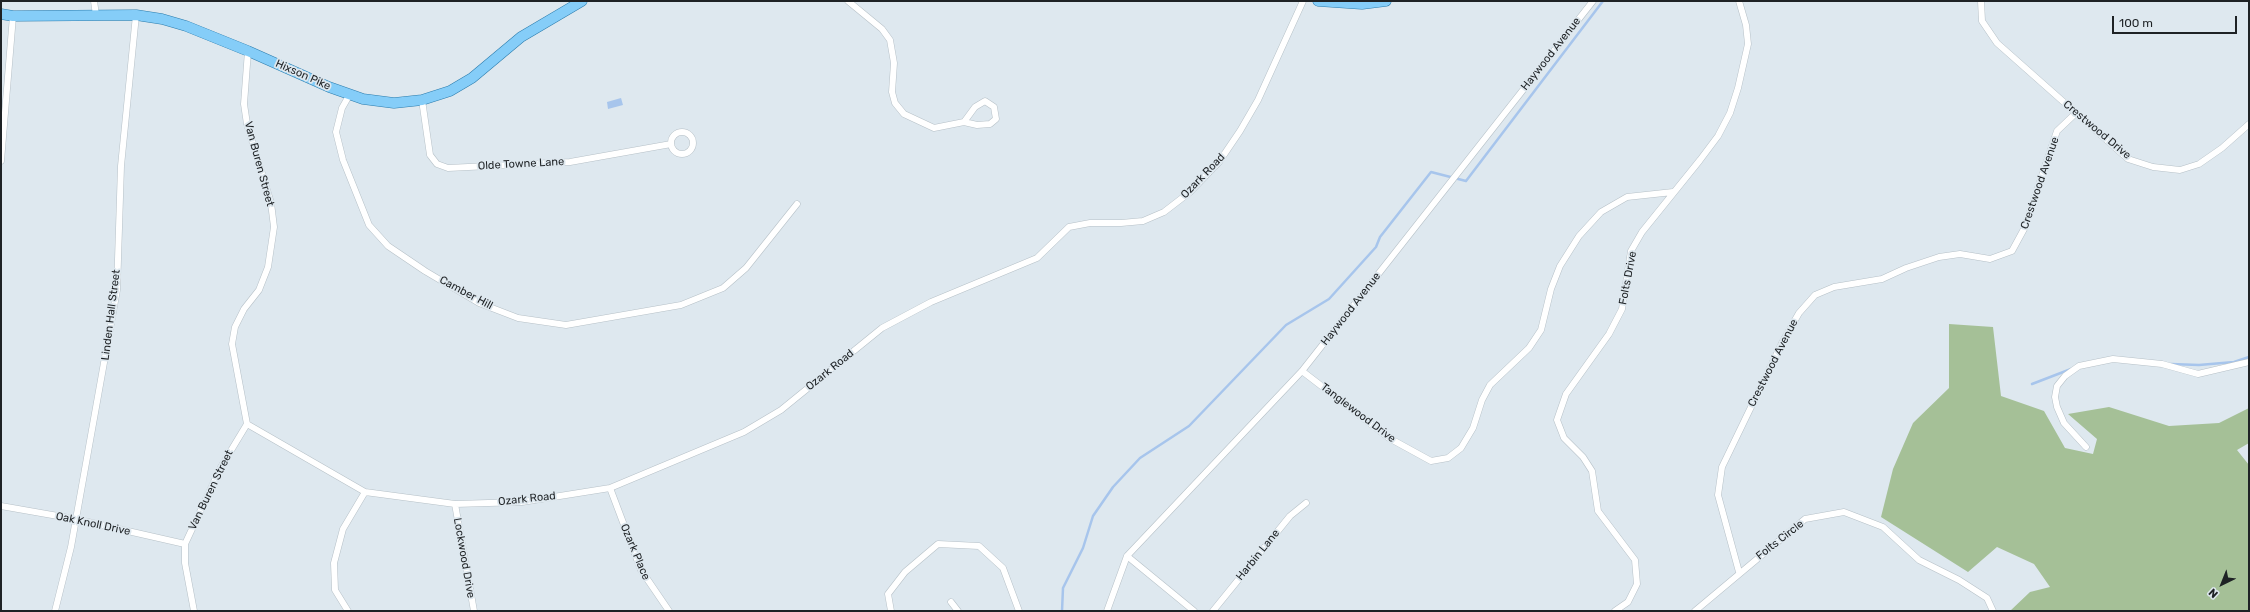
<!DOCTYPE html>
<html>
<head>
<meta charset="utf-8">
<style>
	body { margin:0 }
	#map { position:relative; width:2250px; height:612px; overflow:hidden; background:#dee8ef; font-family:Rubik,sans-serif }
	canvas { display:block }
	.frame { position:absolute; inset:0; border:2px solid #1e2225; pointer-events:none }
	.north { position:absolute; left:2202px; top:564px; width:40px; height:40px; -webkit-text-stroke:3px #dee8ef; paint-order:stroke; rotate:223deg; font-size:11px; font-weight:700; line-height:16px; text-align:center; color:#1e2225 }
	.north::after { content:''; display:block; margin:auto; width:14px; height:18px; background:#1e2225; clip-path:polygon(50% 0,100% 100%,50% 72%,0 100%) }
	.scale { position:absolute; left:2112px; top:16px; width:125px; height:18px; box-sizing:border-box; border:2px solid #1e2225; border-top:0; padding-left:5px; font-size:12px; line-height:14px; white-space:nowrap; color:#1e2225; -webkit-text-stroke:3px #dee8ef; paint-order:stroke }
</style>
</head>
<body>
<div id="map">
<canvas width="2250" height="612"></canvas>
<div class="frame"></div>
<div class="north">N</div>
<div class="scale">100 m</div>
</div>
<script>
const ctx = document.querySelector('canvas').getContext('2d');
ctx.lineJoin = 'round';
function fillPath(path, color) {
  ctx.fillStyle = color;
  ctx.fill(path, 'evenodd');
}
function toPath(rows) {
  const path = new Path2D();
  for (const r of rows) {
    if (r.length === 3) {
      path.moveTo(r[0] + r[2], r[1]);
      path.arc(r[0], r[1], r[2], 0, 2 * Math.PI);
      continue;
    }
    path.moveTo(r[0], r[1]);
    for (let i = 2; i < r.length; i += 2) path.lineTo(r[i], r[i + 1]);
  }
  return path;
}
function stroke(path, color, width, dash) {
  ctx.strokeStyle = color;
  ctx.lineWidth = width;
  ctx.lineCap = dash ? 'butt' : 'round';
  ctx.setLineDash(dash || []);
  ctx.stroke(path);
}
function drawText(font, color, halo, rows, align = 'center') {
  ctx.font = font + ' Rubik,sans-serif';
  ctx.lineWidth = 3.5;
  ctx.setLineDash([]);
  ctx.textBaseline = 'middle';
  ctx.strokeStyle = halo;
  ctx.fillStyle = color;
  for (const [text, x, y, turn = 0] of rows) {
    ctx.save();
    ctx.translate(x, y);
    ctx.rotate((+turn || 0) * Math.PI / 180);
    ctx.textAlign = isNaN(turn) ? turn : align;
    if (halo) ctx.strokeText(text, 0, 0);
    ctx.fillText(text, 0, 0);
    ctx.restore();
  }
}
fillPath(toPath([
	[1949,324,1993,327,2001,396,2044,411,2065,448,2093,454,2097,439,2068,414,2109,407,2169,426,2219,423,2249,408,2249,443,2237,450,2249,465,2249,611,2010,611,2030,592,2050,587,2034,564,1997,547,1968,572,1881,517,1893,469,1913,423,1949,388]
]), '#a5c097');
fillPath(toPath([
	[621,98,623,105,608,109,607,102]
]), '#a7c5ec');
stroke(toPath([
	[2171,364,2199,365,2234,362,2249,357],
	[2032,384,2071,369],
	[1062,611,1063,588,1083,548,1093,516,1113,487,1140,458,1189,426,1286,325,1329,299,1376,247,1380,237,1431,172,1466,181,1603,1]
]), '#a7c5ec', 2.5);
const street = toPath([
	[94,1,96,15],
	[848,1,882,29,890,40,894,63,892,92,895,103,904,114,934,128,964,122,975,107,985,101,994,107,996,119,990,124,977,125,964,122],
	[1981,1,1982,21,1997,43,2128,159,2153,167,2180,170,2199,164,2222,148,2249,124],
	[350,94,342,108,336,132,343,160,369,225,388,246,425,271,479,303,518,318,566,325,681,305,723,288,746,268,797,204],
	[422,100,430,155,437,164,448,168,570,162,671,144],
	[682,143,11],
	[1,161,13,16],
	[1302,371,1389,438,1431,461,1448,458,1461,448,1473,428,1482,400,1490,385,1529,348,1541,330,1551,289,1560,266,1579,236,1601,212,1627,197,1673,192],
	[247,424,365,492,455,504,522,502,610,488,744,432,781,410,882,328,931,302,1037,258,1069,227,1090,223,1121,223,1143,221,1164,212,1190,192,1219,162,1240,131,1258,100,1303,1],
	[2086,447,2064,423,2057,407,2055,397,2057,386,2065,376,2079,366,2113,359,2162,364,2198,374,2249,362],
	[610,488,641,570,669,611],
	[455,504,474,611],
	[1,506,75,519,185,544],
	[1127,556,1194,611],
	[1739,572,1718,495,1722,467,1782,343,1799,313,1815,295,1834,287,1882,279,1906,268,1939,257,1960,254,1990,259,2012,251,2024,229,2057,131,2076,113],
	[951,602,958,611],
	[55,611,71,547,117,290,121,166,136,15],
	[194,611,185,563,185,544,221,467,247,424,232,344,235,327,244,309,259,290,268,267,274,227,271,203,247,124,244,104,248,51],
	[348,611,335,590,334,563,343,529,365,492],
	[891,611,888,594,905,572,938,544,979,546,1003,568,1019,611],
	[1107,611,1127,556,1302,371,1593,1],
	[1213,611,1290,516,1306,503],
	[1615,611,1628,602,1637,584,1635,560,1598,511,1592,471,1583,457,1564,438,1557,420,1566,394,1609,334,1622,309,1631,251,1642,232,1700,160,1718,136,1730,113,1738,88,1748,44,1746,25,1739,1],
	[1695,611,1805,519,1844,512,1883,527,1919,560,1959,580,1987,598,1993,611]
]);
const primary = toPath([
	[1318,1,1362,4,1386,1],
	[1,14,13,16,136,15,162,19,186,26,248,51,329,87,363,99,394,103,422,100,450,91,472,78,521,37,582,1]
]);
stroke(street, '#b6c0c7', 7);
stroke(primary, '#2c7cac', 11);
stroke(street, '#fff', 6);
stroke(primary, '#85cdf8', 10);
drawText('11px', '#1e2225', '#dee8ef', [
	["Haywood Avenue",1551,54,-52],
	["Hixson Pike",303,75,24],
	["Crestwood Drive",2097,130,40],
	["Van Buren Street",259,164,75],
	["Olde Towne Lane",521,164,-3],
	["Ozark Road",1203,176,-46],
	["Crestwood Avenue",2040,183,-71],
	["Folts Drive",1628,278,-79],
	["Camber Hill",466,293,28],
	["Haywood Avenue",1351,309,-52],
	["Linden Hall Street",111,315,-83],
	["Crestwood Avenue",1773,363,-63],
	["Ozark Road",830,370,-39],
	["Tanglewood Drive",1358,413,37],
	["Van Buren Street",211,490,-64],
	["Ozark Road",527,499,-6],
	["Oak Knoll Drive",93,524,12],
	["Folts Circle",1780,540,-38],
	["Ozark Place",635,552,67],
	["Harbin Lane",1258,555,-51],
	["Lockwood Drive",464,558,80]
]);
</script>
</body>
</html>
